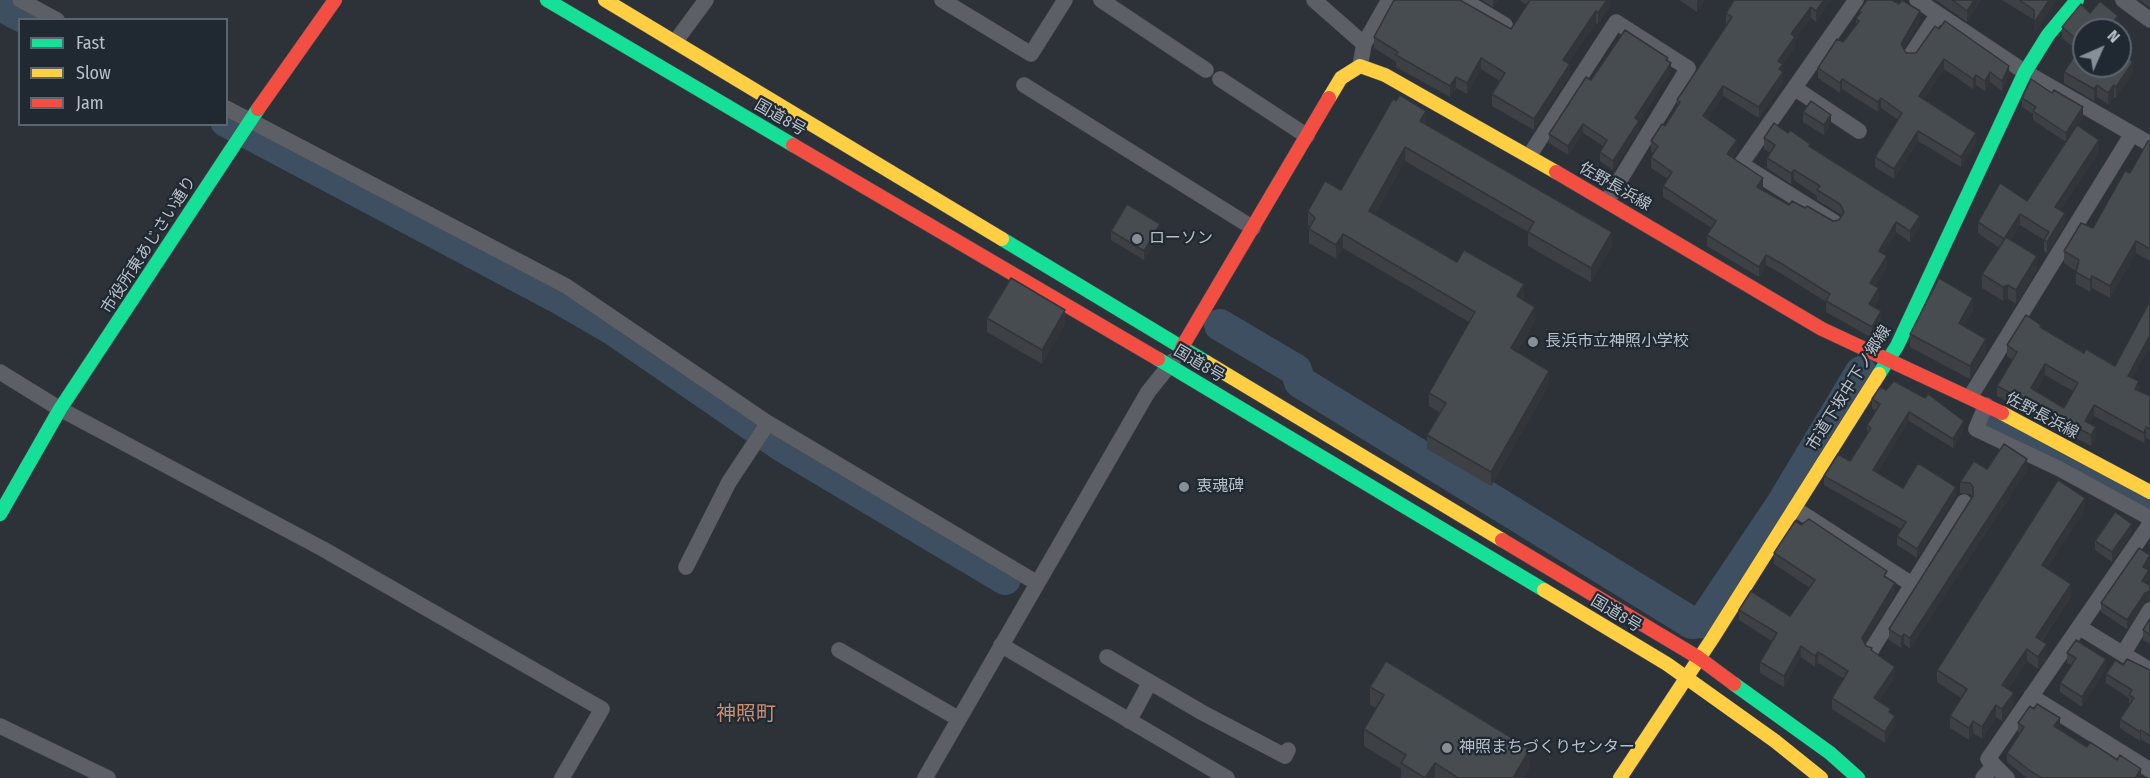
<!DOCTYPE html>
<html>
<head>
<meta charset="utf-8">
<style>
	body { margin:0 }
	#map { position:relative; width:2150px; height:778px; overflow:hidden; background:#2c3238; font-family:"Fira Sans Condensed",sans-serif }
	canvas { display:block }
	.legend { position:absolute; left:18px; top:18px; width:210px; height:108px; box-sizing:border-box; background:#202932; border:2px solid #5c656e; margin:0; padding:8px 10px; list-style:none; font-size:18px; color:#b7bfc8 }
	.legend li { display:flex; align-items:center; gap:12px; height:30px }
	.legend b { width:30px; border:2px solid #5c656e }
	.north { position:absolute; left:2072px; top:18px; width:60px; height:60px; box-sizing:border-box; background:#202932; border:2px solid #5c656e; border-radius:50%; rotate:45deg; font-size:16px; font-weight:700; line-height:24px; text-align:center; color:#b7bfc8 }
	.north::after { content:''; display:block; margin:auto; width:21px; height:27px; background:#868e96; clip-path:polygon(50% 0,100% 100%,50% 72%,0 100%) }
</style>
</head>
<body>
<div id="map">
<canvas width="2150" height="778"></canvas>
<ul class="legend">
<li><b style="height:8px;background:#16e098"></b>Fast</li>
<li><b style="height:8px;background:#ffcf43"></b>Slow</li>
<li><b style="height:8px;background:#f24e42"></b>Jam</li>
</ul>
<div class="north">N</div>
</div>
<script>
const ctx = document.querySelector('canvas').getContext('2d');
ctx.lineJoin = 'round';
function toPath(rows) {
  const path = new Path2D();
  for (const r of rows) {
    path.moveTo(r[0], r[1]);
    for (let i = 2; i < r.length; i += 2) path.lineTo(r[i], r[i + 1]);
  }
  return path;
}
function stroke(path, color, width, dash) {
  ctx.strokeStyle = color;
  ctx.lineWidth = width;
  ctx.lineCap = dash ? 'butt' : 'round';
  ctx.setLineDash(dash || []);
  ctx.stroke(path);
}
function fillPath(path, color) {
  ctx.fillStyle = color;
  ctx.fill(path, 'evenodd');
}
function drawText(font, color, halo, rows, align = 'center') {
  ctx.font = font + ' "Fira Sans Condensed","Noto Sans JP",sans-serif';
  ctx.lineWidth = 4.5;
  ctx.setLineDash([]);
  ctx.textBaseline = 'middle';
  ctx.strokeStyle = halo;
  ctx.fillStyle = color;
  for (const [text, x, y, turn = 0] of rows) {
    ctx.save();
    ctx.translate(x, y);
    ctx.rotate((+turn || 0) * Math.PI / 180);
    ctx.textAlign = isNaN(turn) ? turn : align;
    if (halo) ctx.strokeText(text, 0, 0);
    ctx.fillText(text, 0, 0);
    ctx.restore();
  }
}
stroke(toPath([
	[0,5,29,20],
	[226,121,557,297,614,330,784,447,1005,579],
	[1220,325,1296,370,1300,382,1692,623,1703,622,1782,504,1861,372],
	[1989,421,2150,507]
]), '#3d4f60', 32);
const street = toPath([
	[20,0,57,20],
	[942,0,1031,54,1065,0],
	[1101,0,1206,70],
	[1314,0,1364,44],
	[1463,0,1505,25],
	[1917,0,2025,72,2150,144],
	[2123,0,2150,20],
	[675,42,706,0],
	[1911,55,1938,14],
	[1360,66,1364,44,1389,0],
	[1220,79,1307,136],
	[1024,85,1253,228],
	[1796,89,1859,131],
	[226,108,566,286,768,423],
	[1529,156,1616,22,1688,68,1607,201],
	[1834,222,1741,164,1856,0],
	[0,372,60,409,323,549,602,709,562,778],
	[1970,397,2132,134],
	[1986,405,1976,429,2060,469,2150,518],
	[1794,508,1913,585],
	[686,567,729,482,768,423,1037,583],
	[2150,610,2123,654,2150,670],
	[2079,627,2123,654],
	[1001,645,1227,778],
	[1872,649,1964,502],
	[839,650,959,719],
	[1107,657,1203,713,1285,756,1288,750],
	[2031,696,2150,770],
	[1129,721,1150,682],
	[0,726,108,778],
	[925,778,1148,392,1173,361],
	[1983,778,1994,765],
	[2007,778,1988,759,2150,524]
]);
const fast = toPath([
	[547,0,793,145],
	[1002,239,1206,362],
	[1158,359,1544,590],
	[1879,374,1897,346,2025,72,2048,35,2077,0],
	[0,514,60,409,258,109],
	[1734,684,1830,753,1858,778]
]);
const slow = toPath([
	[605,0,1002,239],
	[1329,98,1341,78,1360,66,1385,75,1556,172],
	[1206,362,1502,540],
	[2002,413,2150,492],
	[1544,590,1667,664,1775,741,1821,778],
	[1620,778,1712,639,1879,374]
]);
const jam = toPath([
	[258,109,335,0],
	[793,145,1158,359],
	[1556,172,1822,329,2002,413],
	[1182,347,1329,98],
	[1502,540,1699,658,1734,684]
]);
stroke(street, '#4a4e53', 16);
stroke(fast, '#4a4e53', 15);
stroke(slow, '#4a4e53', 15);
stroke(jam, '#4a4e53', 15);
stroke(street, '#5c6066', 15);
stroke(fast, '#16e098', 14);
stroke(slow, '#ffcf43', 14);
stroke(jam, '#f24e42', 14);
fillPath(toPath([
	[1482,0,1498,0,1493,7],
	[1519,0,1611,0,1611,5,1598,24,1596,23,1568,63,1570,75,1534,130,1492,106,1492,94,1500,81,1481,69,1467,94,1456,88,1450,97,1396,67,1396,62,1374,48,1374,37,1511,29,1527,5],
	[1679,0,1705,0,1697,12],
	[1795,0,1831,0,1816,22,1811,18,1795,41,1795,47,1783,64,1783,83,1759,118,1723,96,1708,119,1737,150,1732,158,1762,189,1789,205,1805,208,1833,221,1839,220,1841,217,1840,214,1817,200,1817,196,1794,180,1791,184,1767,168,1767,158,1770,153,1764,149,1764,138,1810,147,1920,226,1910,242,1896,232,1883,254,1887,267,1875,286,1879,299,1874,307,1881,322,1872,338,1826,312,1826,302,1782,274,1766,265,1759,277,1707,246,1707,235,1712,228,1663,197,1663,186,1668,179,1651,168,1651,157,1654,153,1651,152,1651,141,1665,126,1677,107,1677,100,1727,24,1726,24,1726,13],
	[1936,0,1981,0,1967,22],
	[2002,0,2056,0,2034,34,2034,20],
	[2140,0,2150,0,2150,8,2149,7],
	[1859,11,1920,21,1904,49,1906,53,1916,53,1935,26,2009,76,2002,91,1990,82,1985,91,1976,85,1973,89,1944,69,1924,99,1976,143,1961,167,1918,141,1894,179,1875,167,1875,157,1898,120,1881,108,1878,112,1842,89,1840,93,1818,78,1818,68,1843,42,1856,25,1856,18,1859,15],
	[2090,13,2118,28,2084,30,2133,73,2116,98,2114,97,2108,104,2097,97,2094,101,2064,83,2064,72,2078,51,2062,38,2062,27],
	[1668,61,1671,72,1639,122,1639,130,1613,170,1600,161,1600,152,1603,146,1583,133,1568,155,1549,143,1549,134,1591,80],
	[2022,98,2083,117,2077,126,2099,152,2060,211,2065,225,2047,253,2044,251,2044,240,2020,225,2011,240,2037,270,2016,304,2008,299,2003,301,1982,288,1982,274,1999,248,1978,233,1978,222,2027,201,2066,142,2033,120,2033,114,2022,107],
	[1803,112,1831,124,1824,135,1803,122],
	[1426,125,1612,246,1591,282,1528,246,1528,232,1405,161,1375,214,1457,262,1524,298,1523,300,1535,321,1517,352,1549,385,1491,486,1427,449,1427,435,1440,413,1429,406,1429,393,1469,322,1343,248,1336,259,1309,243,1309,229,1310,227,1308,225,1308,211,1341,190],
	[2150,141,2150,261,2136,253,2110,298,2092,288,2090,292,2076,284,2076,271,2064,263,2064,251,2093,228],
	[1111,231,1160,233,1144,260,1111,240],
	[1973,311,1964,326,1986,352,1970,379,1910,347,1910,334],
	[987,318,1065,324,1042,364,987,332],
	[2041,327,2084,353,2115,366,2150,346,2132,378,2139,391,2150,396,2150,440,2146,438,2144,443,2094,416,2090,423,2096,438,2091,446,1997,396,1997,386,2013,360,2007,356,2007,345],
	[2045,375,2073,391,2064,408,2036,391],
	[1872,399,1964,430,1953,448,1909,421,1877,473,1903,488,1956,496,1917,558,1897,545,1897,536,1901,529,1824,485,1824,476,1850,461,1867,434,1867,425,1876,411,1872,409],
	[1987,469,2027,470,1910,649,1904,644,1901,648,1889,640,1889,629,1972,497,1970,494,1960,493,1960,482],
	[2085,510,2047,568,2071,597,2042,641,2047,657,2038,669,2027,661,2008,689,2014,705,2002,721,1996,717,1982,739,1973,733,1969,740,1950,728,1950,716,1961,698,1937,682,1937,670],
	[2132,533,2112,562,2095,550,2095,541],
	[1774,553,1887,578,1895,594,1865,644,1895,677,1879,701,1891,713,1895,727,1885,743,1832,709,1832,698,1844,679,1818,663,1815,667,1801,657,1784,687,1760,673,1760,662,1772,641,1739,620,1739,610,1790,616,1810,588,1774,564],
	[2150,565,2147,570,2149,579,2146,583,2145,602,2127,629,2101,612,2101,603],
	[2150,619,2150,644,2143,640,2143,630],
	[2067,653,2106,668,2082,707,2060,692,2060,683,2071,665,2067,663],
	[2123,665,2150,670,2150,745,2141,739,2140,741,2120,728,2120,719,2130,704,2129,704,2129,698,2106,683,2106,674],
	[1370,687,1530,767,1524,778,1401,778,1401,769,1364,746,1364,729,1376,708,1370,705],
	[2018,723,2060,728,2059,729,2087,747,2141,778,2027,778,2007,762,2007,753,2019,733,2018,732]
]), '#3d4146');
fillPath(toPath([
	[1493,0,1498,0,1493,7],
	[1607,0,1611,0,1611,5,1598,24,1598,13],
	[1698,0,1705,0,1697,12,1697,2],
	[1824,0,1831,0,1816,22,1816,11],
	[1974,0,1981,0,1967,22,1967,11],
	[2049,0,2056,0,2034,34,2034,23],
	[1811,7,1811,18,1795,41,1795,47,1783,64,1783,83,1759,118,1759,107,1778,61,1791,34],
	[1596,11,1596,23,1563,71,1563,60],
	[1920,11,1920,21,1901,54,1901,44],
	[2118,16,2118,28,2116,30,2108,30,2108,28],
	[1481,58,1481,69,1467,94,1467,83],
	[1944,59,1944,69,1919,106,1919,96],
	[2133,62,2133,73,2116,98,2116,87],
	[1671,63,1671,72,1639,122,1639,130,1613,170,1613,161,1635,118],
	[1570,64,1570,75,1534,130,1534,119],
	[2009,66,2009,76,2002,91,2002,81],
	[1990,72,1990,82,1985,91,1985,81],
	[1976,75,1976,85,1973,89,1973,79],
	[1456,77,1456,88,1450,97,1450,86],
	[1842,79,1842,89,1840,93,1840,83],
	[2097,85,2097,97,2094,101,2094,89],
	[2114,85,2114,97,2108,104,2108,93],
	[1723,86,1723,96,1703,127,1703,116],
	[1881,98,1881,108,1878,112,1878,102],
	[2083,107,2083,117,2066,142,2066,133],
	[1426,111,1426,124,1420,121],
	[1831,115,1831,124,1824,135,1824,125],
	[1583,124,1583,133,1568,155,1568,146],
	[1918,131,1918,141,1894,179,1894,169],
	[1976,133,1976,143,1961,167,1961,157],
	[1737,140,1737,150,1727,165,1727,154],
	[2099,140,2099,152,2055,219,2055,207],
	[1405,147,1405,161,1369,225,1369,211],
	[1794,170,1794,180,1791,184,1791,173],
	[1763,178,1763,189,1757,197,1757,187],
	[2065,213,2065,225,2047,253,2047,242],
	[2020,214,2020,225,2004,251,2004,239],
	[1920,216,1920,226,1910,242,1910,231],
	[1896,222,1896,232,1879,261,1879,251],
	[1160,224,1160,233,1144,260,1144,251],
	[1612,232,1612,246,1591,282,1591,268],
	[1343,234,1343,248,1336,259,1336,245],
	[2136,241,2136,253,2110,298,2110,286],
	[1766,255,1766,265,1759,277,1759,267],
	[1887,256,1887,267,1870,294,1870,283],
	[2037,256,2037,270,2016,304,2016,290],
	[2092,276,2092,288,2090,292,2090,280],
	[1524,284,1524,298,1517,310,1517,296],
	[2008,285,2008,299,2003,301,2003,287],
	[1879,288,1879,299,1869,315,1869,304],
	[1973,298,1973,311,1959,335,1959,323],
	[1535,307,1535,321,1511,362,1511,348],
	[1065,310,1065,324,1042,364,1042,350],
	[1881,311,1881,322,1872,338,1872,327],
	[2150,335,2150,346,2128,387,2128,376],
	[1986,339,1986,352,1970,379,1970,366],
	[2045,364,2045,375,2031,398,2031,388],
	[1549,371,1549,385,1491,486,1491,472],
	[2139,381,2139,392,2135,389],
	[2094,405,2094,416,2085,431,2085,421],
	[1909,412,1909,421,1873,480,1873,470],
	[1964,421,1964,430,1953,448,1953,439],
	[2096,427,2096,438,2091,446,2091,435],
	[2146,427,2146,438,2144,443,2144,433],
	[2027,459,2027,470,1910,649,1910,638],
	[1956,487,1956,496,1917,558,1917,549],
	[2085,498,2085,510,2042,577,2042,565],
	[2132,524,2132,533,2112,562,2112,552],
	[2150,556,2150,565,2143,576,2143,567],
	[2149,570,2149,579,2142,590,2142,581],
	[1895,583,1895,594,1862,649,1862,638],
	[2071,584,2071,597,2036,649,2036,637],
	[2150,591,2150,601,2145,602,2127,629,2127,620,2145,593],
	[1904,634,1904,644,1901,648,1901,637],
	[2047,644,2047,657,2038,669,2038,657],
	[1801,646,1801,657,1784,687,1784,676],
	[2027,649,2027,661,2002,697,2002,685],
	[1818,652,1818,663,1815,667,1815,656],
	[2106,659,2106,668,2082,707,2082,697],
	[1895,667,1895,677,1874,709,1874,698],
	[2014,693,2014,705,2002,721,2002,709],
	[1996,705,1996,717,1982,739,1982,727],
	[1895,716,1895,727,1885,743,1885,732],
	[2060,718,2060,728,2054,736,2054,726],
	[1973,721,1973,733,1969,740,1969,728],
	[2141,730,2141,739,2140,741,2140,732],
	[1530,749,1530,767,1524,778,1513,778],
	[1435,763,1435,778,1426,778],
	[2141,769,2141,778,2135,778]
]), '#323539');
const building = toPath([
	[1394,0,1460,0,1511,29,1530,0,1607,0,1598,13,1596,11,1563,60,1570,64,1534,119,1492,94,1505,73,1481,58,1467,83,1456,77,1450,86,1396,55,1398,52,1374,37,1394,0],
	[1734,0,1824,0,1816,11,1811,7,1791,34,1795,37,1778,61,1783,64,1779,69,1783,72,1759,107,1723,86,1703,116,1737,140,1727,154,1763,178,1757,187,1789,205,1792,201,1805,208,1807,206,1833,221,1839,220,1844,212,1840,204,1817,190,1820,186,1794,170,1791,173,1767,158,1775,145,1764,138,1774,123,1788,133,1790,130,1810,144,1809,146,1920,216,1910,231,1896,222,1879,251,1887,256,1870,283,1879,288,1869,304,1881,311,1872,327,1826,301,1830,294,1782,264,1766,255,1759,267,1707,235,1716,221,1663,186,1672,172,1651,157,1658,146,1651,141,1662,124,1665,126,1680,102,1677,100,1732,17,1726,13,1734,0],
	[1867,0,1892,0,1899,4,1902,0,1920,11,1901,44,1906,53,1916,53,1935,26,1939,29,1945,21,2009,66,2002,81,1990,72,1985,81,1976,75,1973,79,1944,59,1919,96,1976,133,1961,157,1918,131,1894,169,1875,157,1902,113,1881,98,1878,102,1842,79,1840,83,1818,68,1837,39,1843,42,1859,21,1856,18,1861,12,1859,11,1867,0],
	[1952,0,1974,0,1967,11,1952,0],
	[2019,0,2049,0,2034,23,2034,10,2019,0],
	[2100,1,2118,16,2108,28,2109,30,2084,30,2084,66,2120,66,2120,53,2133,62,2116,87,2114,85,2108,93,2097,85,2094,89,2064,72,2082,44,2062,27,2081,4,2090,13,2100,1],
	[1625,30,1668,58,1666,60,1671,63,1635,118,1639,121,1613,161,1600,152,1607,140,1583,124,1568,146,1549,134,1586,77,1591,80,1625,30],
	[2031,79,2052,93,2054,90,2083,107,2066,133,2033,111,2036,107,2022,98,2031,79],
	[1400,95,1426,111,1420,121,1612,232,1591,268,1528,232,1534,222,1405,147,1369,211,1457,262,1464,250,1524,284,1517,296,1535,307,1511,348,1549,371,1491,472,1427,435,1446,403,1429,393,1475,312,1343,234,1336,245,1309,229,1315,218,1308,211,1325,181,1341,190,1393,99,1396,101,1400,95],
	[1811,101,1831,115,1824,125,1803,112,1811,101],
	[2077,125,2099,140,2055,207,2065,213,2047,242,2044,240,2049,232,2020,214,2004,239,1978,222,2000,183,2027,201,2077,125],
	[2148,141,2150,141,2150,249,2136,241,2110,286,2092,276,2090,280,2076,272,2079,260,2064,251,2081,223,2093,228,2125,171,2130,173,2148,141],
	[1127,204,1160,224,1144,251,1111,231,1127,204],
	[2006,237,2037,256,2016,290,2008,285,2003,287,1982,274,2006,237],
	[1011,278,1065,310,1042,350,987,318,1011,278],
	[1939,278,1973,298,1959,323,1986,339,1970,366,1910,334,1939,278],
	[2150,301,2150,335,2128,376,2139,381,2135,389,2150,396,2150,429,2146,427,2144,433,2094,405,2085,421,2096,427,2091,435,1997,386,2017,352,2007,345,2026,315,2041,325,2040,327,2084,353,2086,349,2115,366,2150,301],
	[2045,364,2078,383,2064,408,2031,388,2045,364],
	[1894,381,1925,398,1928,394,1964,421,1953,439,1909,412,1873,470,1903,488,1918,463,1956,487,1917,549,1897,536,1906,522,1824,476,1838,454,1850,461,1871,428,1867,425,1880,404,1872,399,1880,387,1886,390,1894,381],
	[2004,444,2027,459,1910,638,1904,634,1901,637,1889,629,1973,496,1973,487,1970,483,1960,482,1974,461,1987,469,2004,444],
	[2058,480,2085,498,2042,565,2071,584,2036,637,2047,644,2038,657,2027,649,2002,685,2014,693,2002,709,1996,705,1982,727,1973,721,1969,728,1950,716,1967,689,1937,670,2058,480],
	[2115,512,2132,524,2112,552,2095,541,2115,512],
	[1809,519,1887,571,1884,576,1895,583,1862,638,1866,646,1872,648,1871,650,1895,667,1874,698,1891,709,1889,712,1895,716,1885,732,1832,698,1848,671,1818,652,1815,656,1801,646,1784,676,1760,662,1777,633,1739,610,1751,591,1790,616,1815,580,1774,553,1795,521,1801,525,1809,519],
	[2139,548,2150,555,2143,567,2149,570,2142,581,2150,585,2150,591,2145,593,2127,620,2101,603,2139,548],
	[2150,619,2150,635,2143,630,2150,619],
	[2076,640,2106,659,2082,697,2060,683,2076,658,2067,653,2076,640],
	[2127,659,2150,670,2150,736,2141,730,2140,732,2120,719,2134,698,2129,695,2132,690,2106,674,2115,660,2123,665,2127,659],
	[1386,661,1530,749,1513,778,1458,778,1435,763,1425,778,1401,763,1406,755,1364,729,1384,695,1370,687,1386,661],
	[2037,704,2060,718,2054,726,2087,747,2090,742,2117,760,2120,755,2141,769,2135,778,2042,778,2032,772,2007,753,2024,727,2018,723,2030,706,2034,709,2037,704]
]);
fillPath(building, '#474c51');
stroke(building, '#323539', 1.5);
for (const [x, y, r, color] of [
	[1137,239,6,"#868e96"],
	[1533,342,6,"#868e96"],
	[1184,487,6,"#868e96"],
	[1447,748,6,"#868e96"]
]) {
  const dot = new Path2D();
  dot.arc(x, y, r, 0, 2 * Math.PI);
  ctx.fillStyle = color;
  ctx.fill(dot);
  stroke(dot, '#202932', 2);
}
drawText('16px', '#b7bfc8', '#202932', [
	["国道8号",780,118,30],
	["佐野長浜線",1615,187,30],
	["市役所東あじさい通り",149,245,-57],
	["国道8号",1199,364,31],
	["市道下坂中下ノ郷線",1849,388,-58],
	["佐野長浜線",2042,416,28],
	["国道8号",1616,614,31]
]);
drawText('16px', '#b7bfc8', '#202932', [
	["ローソン",1149,239],
	["長浜市立神照小学校",1545,342],
	["衷魂碑",1196,487],
	["神照まちづくりセンター",1459,748]
], 'left');
drawText('20px', '#cb8f6f', '#202932', [
	["神照町",746,714]
]);
</script>
</body>
</html>
